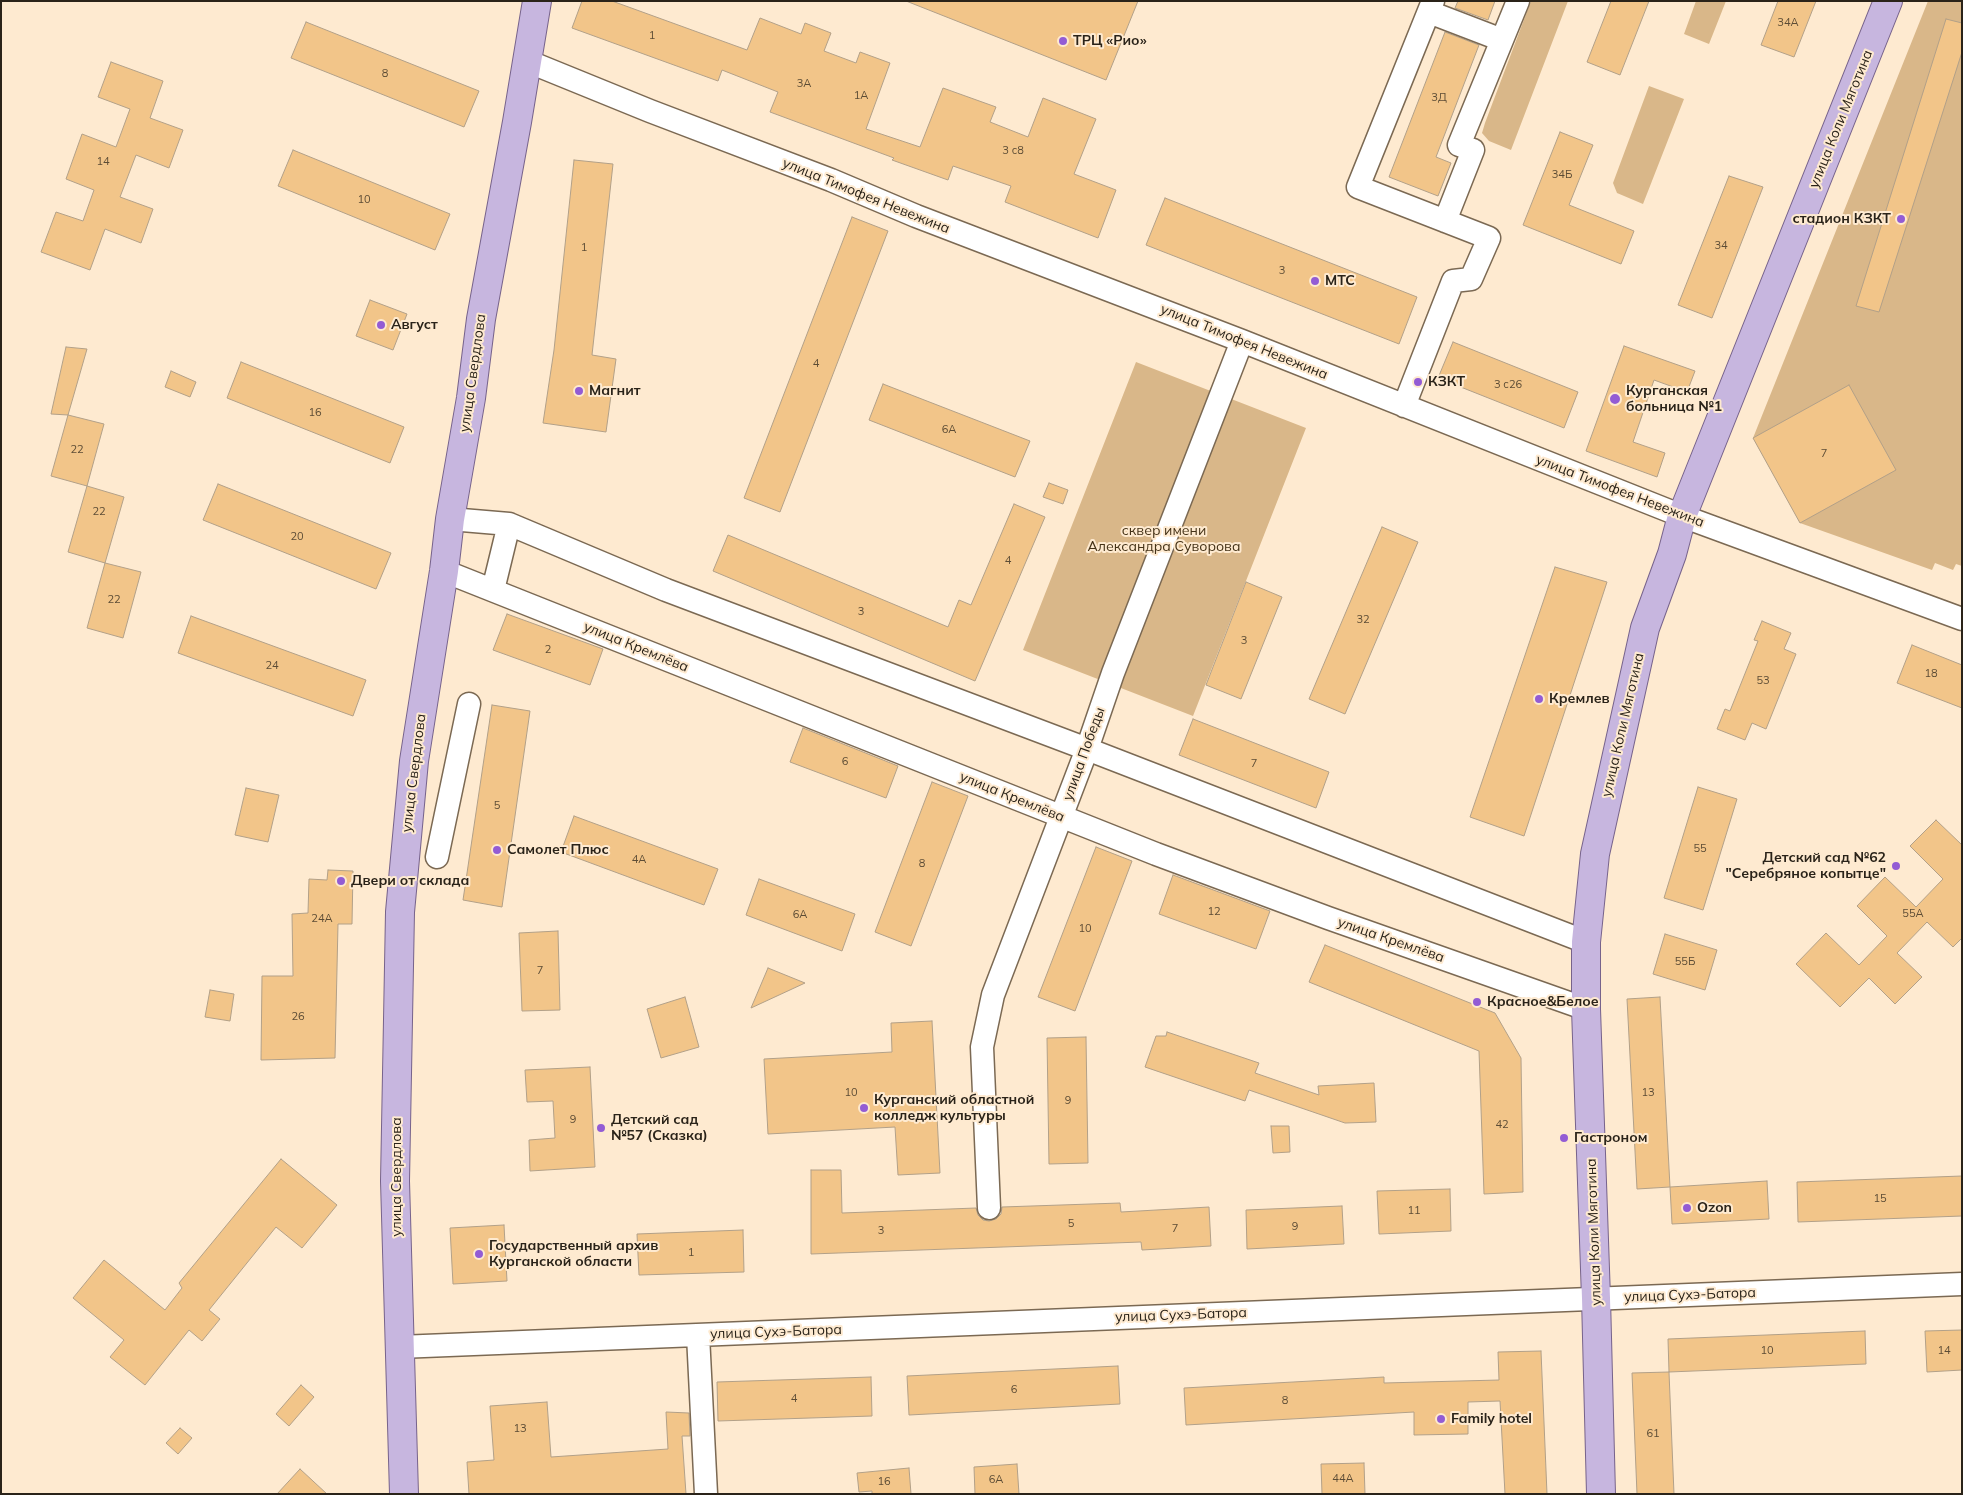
<!DOCTYPE html>
<html>
<head>
<meta charset="utf-8">
<style>
	body { margin:0 }
	#map { position:relative; width:1963px; height:1495px; overflow:hidden; background:#feead0; font-family:Mulish,sans-serif }
	canvas { display:block }
	.frame { position:absolute; inset:0; border:2px solid #2a2319; pointer-events:none }
</style>
</head>
<body>
<div id="map">
<canvas width="1963" height="1495"></canvas>
<div class="frame"></div>
</div>
<script>
const ctx = document.querySelector('canvas').getContext('2d');
ctx.lineJoin = 'round';
function fillPath(path, color) {
  ctx.fillStyle = color;
  ctx.fill(path, 'evenodd');
}
function toPath(rows) {
  const path = new Path2D();
  for (const r of rows) {
    path.moveTo(r[0], r[1]);
    for (let i = 2; i < r.length; i += 2) path.lineTo(r[i], r[i + 1]);
  }
  return path;
}
function stroke(path, color, width, dash) {
  ctx.strokeStyle = color;
  ctx.lineWidth = width;
  ctx.lineCap = dash ? 'butt' : 'round';
  ctx.setLineDash(dash || []);
  ctx.stroke(path);
}
function drawText(font, color, halo, rows, align = 'center') {
  ctx.font = font + ' Mulish,sans-serif';
  ctx.lineWidth = 4;
  ctx.setLineDash([]);
  ctx.textBaseline = 'middle';
  ctx.strokeStyle = halo;
  ctx.fillStyle = color;
  for (const [text, x, y, turn = 0] of rows) {
    ctx.save();
    ctx.translate(x, y);
    ctx.rotate((+turn || 0) * Math.PI / 180);
    ctx.textAlign = isNaN(turn) ? turn : align;
    if (halo) ctx.strokeText(text, 0, 0);
    ctx.fillText(text, 0, 0);
    ctx.restore();
  }
}
fillPath(toPath([
	[1531,1,1568,1,1511,150,1489,141,1482,133,1485,123],
	[1696,1,1726,1,1709,44,1684,34],
	[1928,1,1962,1,1962,566,1956,564,1953,570,1935,563,1932,570,1800,523,1753,438],
	[1649,86,1684,99,1643,204,1617,193,1613,183],
	[1136,362,1306,428,1193,716,1023,650]
]), '#d9b789');
const building = toPath([
	[582,1,612,1,747,50,760,18,801,34,805,23,831,33,824,51,856,63,860,52,890,63,866,129,920,147,943,88,996,107,990,122,1028,137,1043,98,1096,119,1074,174,1116,190,1098,238,1005,202,1011,186,953,166,948,180,892,160,894,158,770,112,778,92,722,70,718,81,572,28,582,1],
	[906,1,1138,1,1106,80,906,1],
	[1458,1,1495,1,1488,20,1455,8,1458,1],
	[1611,1,1649,1,1620,75,1587,62,1611,1],
	[1778,1,1816,1,1794,57,1761,45,1778,1],
	[1946,19,1962,23,1962,52,1879,312,1856,306,1946,19],
	[306,22,479,91,464,127,291,58,306,22],
	[1445,32,1479,45,1436,157,1451,163,1438,196,1389,177,1445,32],
	[111,62,163,81,150,118,183,130,169,168,136,155,120,197,153,209,141,243,105,229,90,270,41,252,56,212,83,221,94,190,66,179,82,134,116,147,130,109,98,97,111,62],
	[1560,132,1593,145,1569,205,1634,231,1621,264,1523,225,1560,132],
	[293,150,450,214,435,250,278,186,293,150],
	[574,160,613,164,592,355,616,359,606,432,543,423,554,350,574,160],
	[1729,176,1763,187,1712,318,1678,305,1729,176],
	[1165,198,1417,297,1399,344,1146,245,1165,198],
	[852,217,888,231,780,512,744,498,852,217],
	[370,300,407,314,393,350,356,336,370,300],
	[1453,342,1578,392,1564,428,1438,378,1453,342],
	[1624,346,1695,371,1687,392,1654,380,1633,442,1665,453,1657,477,1586,451,1624,346],
	[66,347,87,349,68,415,51,414,66,347],
	[241,362,404,427,390,463,227,398,241,362],
	[171,371,196,382,190,397,165,387,171,371],
	[883,384,1030,441,1015,477,869,420,883,384],
	[1849,385,1896,470,1800,523,1753,438,1849,385],
	[68,415,104,424,87,486,51,476,68,415],
	[1049,483,1068,490,1063,504,1043,497,1049,483],
	[218,484,391,553,376,589,203,520,218,484],
	[87,486,124,497,105,563,68,552,87,486],
	[1014,504,1045,517,975,681,713,571,728,535,948,627,959,600,971,605,1014,504],
	[1382,527,1418,542,1345,714,1309,699,1382,527],
	[105,563,141,572,123,638,87,628,105,563],
	[1555,567,1607,582,1524,836,1470,817,1555,567],
	[1246,582,1282,597,1241,699,1206,685,1246,582],
	[507,614,603,649,590,685,493,650,507,614],
	[191,616,366,680,353,716,178,653,191,616],
	[1762,621,1791,633,1784,649,1796,654,1766,729,1752,723,1745,740,1717,729,1725,709,1730,711,1758,641,1754,640,1762,621],
	[1912,645,1962,665,1962,708,1897,683,1912,645],
	[492,705,530,711,502,907,463,900,492,705],
	[1193,719,1329,772,1316,808,1179,755,1193,719],
	[803,728,898,766,886,798,790,762,803,728],
	[932,782,968,796,911,946,875,932,932,782],
	[1698,787,1737,799,1703,910,1664,898,1698,787],
	[246,788,279,795,268,842,235,835,246,788],
	[574,816,718,869,704,905,561,852,574,816],
	[1936,820,1962,845,1962,938,1953,947,1927,922,1897,953,1922,977,1895,1004,1869,978,1840,1007,1796,964,1826,933,1859,965,1887,936,1857,906,1885,877,1916,907,1943,879,1910,846,1936,820],
	[1096,847,1132,861,1075,1011,1038,997,1096,847],
	[328,870,353,871,352,924,338,924,335,1058,261,1060,262,976,293,976,292,914,308,913,309,879,327,880,328,870],
	[1173,875,1270,911,1256,949,1159,914,1173,875],
	[759,879,855,914,842,951,746,915,759,879],
	[558,931,560,1010,522,1011,519,933,558,931],
	[1665,934,1717,950,1705,990,1653,974,1665,934],
	[1325,945,1495,1013,1521,1058,1523,1192,1484,1194,1479,1051,1309,982,1325,945],
	[768,968,805,983,751,1008,768,968],
	[210,990,234,994,230,1021,205,1017,210,990],
	[685,997,699,1047,661,1058,647,1009,685,997],
	[1660,997,1670,1187,1637,1189,1627,999,1660,997],
	[932,1021,940,1173,898,1175,895,1127,768,1134,764,1059,892,1052,891,1023,932,1021],
	[1167,1032,1259,1063,1255,1073,1319,1095,1318,1086,1374,1083,1376,1122,1345,1123,1249,1090,1245,1101,1145,1067,1156,1036,1166,1036,1167,1032],
	[1086,1037,1088,1163,1049,1164,1047,1038,1086,1037],
	[590,1067,595,1167,530,1171,529,1140,555,1138,553,1101,527,1102,525,1070,590,1067],
	[1271,1126,1289,1126,1290,1152,1273,1153,1271,1126],
	[281,1159,337,1205,302,1248,276,1227,209,1310,220,1319,202,1341,189,1330,145,1385,110,1357,124,1340,73,1298,104,1260,165,1310,182,1288,179,1283,281,1159],
	[811,1170,841,1170,842,1213,976,1208,978,1215,983,1220,989,1221,996,1219,1001,1214,1002,1207,1120,1203,1121,1212,1209,1207,1211,1246,1142,1250,1141,1242,811,1254,811,1170],
	[1962,1176,1962,1216,1798,1222,1797,1182,1962,1176],
	[1767,1181,1769,1219,1672,1224,1670,1187,1767,1181],
	[1450,1189,1451,1231,1379,1234,1377,1191,1450,1189],
	[1342,1206,1344,1244,1247,1249,1246,1210,1342,1206],
	[504,1225,507,1281,453,1284,450,1228,504,1225],
	[743,1230,744,1272,639,1275,637,1234,743,1230],
	[1962,1330,1962,1370,1927,1372,1925,1331,1962,1330],
	[1865,1331,1866,1364,1669,1372,1668,1339,1865,1331],
	[1541,1351,1547,1494,1505,1494,1500,1401,1468,1402,1468,1434,1414,1435,1414,1412,1186,1425,1184,1388,1384,1377,1384,1383,1499,1380,1498,1352,1541,1351],
	[1118,1366,1120,1404,909,1415,907,1376,1118,1366],
	[1669,1372,1674,1494,1637,1494,1632,1373,1669,1372],
	[871,1377,872,1416,718,1421,717,1382,871,1377],
	[301,1385,314,1397,289,1426,276,1414,301,1385],
	[547,1402,551,1457,668,1449,666,1412,689,1413,690,1436,682,1436,686,1494,469,1494,467,1462,494,1460,490,1406,547,1402],
	[180,1428,192,1438,178,1454,166,1443,180,1428],
	[1364,1463,1365,1494,1322,1494,1321,1464,1364,1463],
	[1017,1464,1019,1494,975,1494,974,1467,1017,1464],
	[909,1468,911,1494,872,1494,872,1491,859,1492,857,1473,909,1468],
	[300,1469,327,1494,277,1494,300,1469]
]);
fillPath(building, '#f2c589');
stroke(building, '#b2a088', 1);
const minor = toPath([
	[1429,12,1502,40],
	[527,61,650,111,831,180,916,216,1242,341,1682,516,1962,619],
	[1445,221,1473,150,1459,145,1518,1],
	[1404,406,1453,281,1471,279,1489,238,1358,187,1433,1],
	[450,519,509,524,666,590,1087,749,1586,942],
	[444,571,1156,854,1328,918,1586,1009],
	[493,590,509,524],
	[437,857,469,704],
	[989,1208,982,1047,993,995,1087,749,1113,673,1242,341],
	[698,1335,706,1494],
	[399,1347,1962,1284]
]);
const major = toPath([
	[404,1494,395,1181,400,912,414,761,444,571,450,519,471,398,481,319,517,122,537,1],
	[1601,1494,1596,1298,1586,1009,1586,942,1595,854,1645,628,1672,554,1682,516,1888,1]
]);
stroke(minor, '#7b6953', 25);
stroke(major, '#77638b', 30);
stroke(minor, '#fff', 22);
stroke(major, '#c7b6df', 28);
for (const [x, y, r, color] of [
	[1063,41,5,"#935cd4"],
	[1901,219,5,"#935cd4"],
	[1315,281,5,"#935cd4"],
	[381,325,5,"#935cd4"],
	[1418,382,5,"#935cd4"],
	[579,391,5,"#935cd4"],
	[1615,399,6,"#935cd4"],
	[1539,699,5,"#935cd4"],
	[497,850,5,"#935cd4"],
	[1896,866,5,"#935cd4"],
	[341,881,5,"#935cd4"],
	[1477,1002,5,"#935cd4"],
	[864,1108,5,"#935cd4"],
	[601,1128,5,"#935cd4"],
	[1564,1138,5,"#935cd4"],
	[1687,1208,5,"#935cd4"],
	[479,1254,5,"#935cd4"],
	[1441,1419,5,"#935cd4"]
]) {
  const dot = new Path2D();
  dot.arc(x, y, r, 0, 2 * Math.PI);
  ctx.fillStyle = color;
  ctx.fill(dot);
  stroke(dot, '#feead0', 2);
}
drawText('11px', '#5c4c35', null, [
	["34А",1788,23],
	["1",652,36],
	["8",385,74],
	["3А",804,84],
	["1А",861,96],
	["3Д",1439,98],
	["3 с8",1013,151],
	["14",103,162],
	["34Б",1562,175],
	["10",364,200],
	["34",1721,246],
	["1",584,248],
	["3",1282,271],
	["4",816,364],
	["3 с26",1508,385],
	["16",315,413],
	["6А",949,430],
	["22",77,450],
	["7",1824,454],
	["22",99,512],
	["20",297,537],
	["4",1008,561],
	["22",114,600],
	["3",861,612],
	["32",1363,620],
	["3",1244,641],
	["2",548,650],
	["24",272,666],
	["18",1931,674],
	["53",1763,681],
	["6",845,762],
	["7",1254,764],
	["5",497,806],
	["55",1700,849],
	["4А",639,860],
	["8",922,864],
	["12",1214,912],
	["55А",1913,914],
	["6А",800,915],
	["24А",322,919],
	["10",1085,929],
	["55Б",1685,962],
	["7",540,971],
	["26",298,1017],
	["10",851,1093],
	["13",1648,1093],
	["9",1068,1101],
	["9",573,1120],
	["42",1502,1125],
	["15",1880,1199],
	["11",1414,1211],
	["5",1071,1224],
	["9",1295,1227],
	["7",1175,1229],
	["3",881,1231],
	["1",691,1253],
	["10",1767,1351],
	["14",1944,1351],
	["6",1014,1390],
	["4",794,1399],
	["8",1285,1401],
	["13",520,1429],
	["61",1653,1434],
	["44А",1343,1479],
	["6А",996,1480],
	["16",884,1482]
]);
drawText('bold 14px', '#2a2319', '#feead0', [
	["ТРЦ «Рио»",1073,41],
	["стадион КЗКТ",1891,219,"right"],
	["МТС",1325,281],
	["Август",391,325],
	["КЗКТ",1428,382],
	["Магнит",589,391],
	["Курганская",1626,391],
	["больница №1",1626,407],
	["Кремлев",1549,699],
	["Самолет Плюс",507,850],
	["Детский сад №62",1886,858,"right"],
	["\"Серебряное копытце\"",1886,874,"right"],
	["Двери от склада",351,881],
	["Красное&Белое",1487,1002],
	["Курганский областной",874,1100],
	["колледж культуры",874,1116],
	["Детский сад",611,1120],
	["№57 (Сказка)",611,1136],
	["Гастроном",1574,1138],
	["Ozon",1697,1208],
	["Государственный архив",489,1246],
	["Курганской области",489,1262],
	["Family hotel",1451,1419]
], 'left');
drawText('14px', '#2a2319', '#feead0', [
	["улица Коли Мяготина",1841,119,-68],
	["улица Тимофея Невежина",866,196,22],
	["улица Тимофея Невежина",1244,342,22],
	["улица Свердлова",473,373,-82],
	["улица Тимофея Невежина",1620,491,21],
	["улица Кремлёва",636,647,22],
	["улица Коли Мяготина",1623,725,-77],
	["улица Победы",1084,754,-70],
	["улица Свердлова",414,773,-83],
	["улица Кремлёва",1012,797,22],
	["улица Кремлёва",1391,940,19],
	["улица Свердлова",397,1177,-90],
	["улица Коли Мяготина",1594,1232,-92],
	["улица Сухэ-Батора",1690,1295,-2],
	["улица Сухэ-Батора",1181,1315,-2],
	["улица Сухэ-Батора",776,1332,-2]
]);
drawText('14px', '#443217', '#feead0', [
	["сквер имени",1164,531],
	["Александра Суворова",1164,547]
]);
</script>
</body>
</html>
